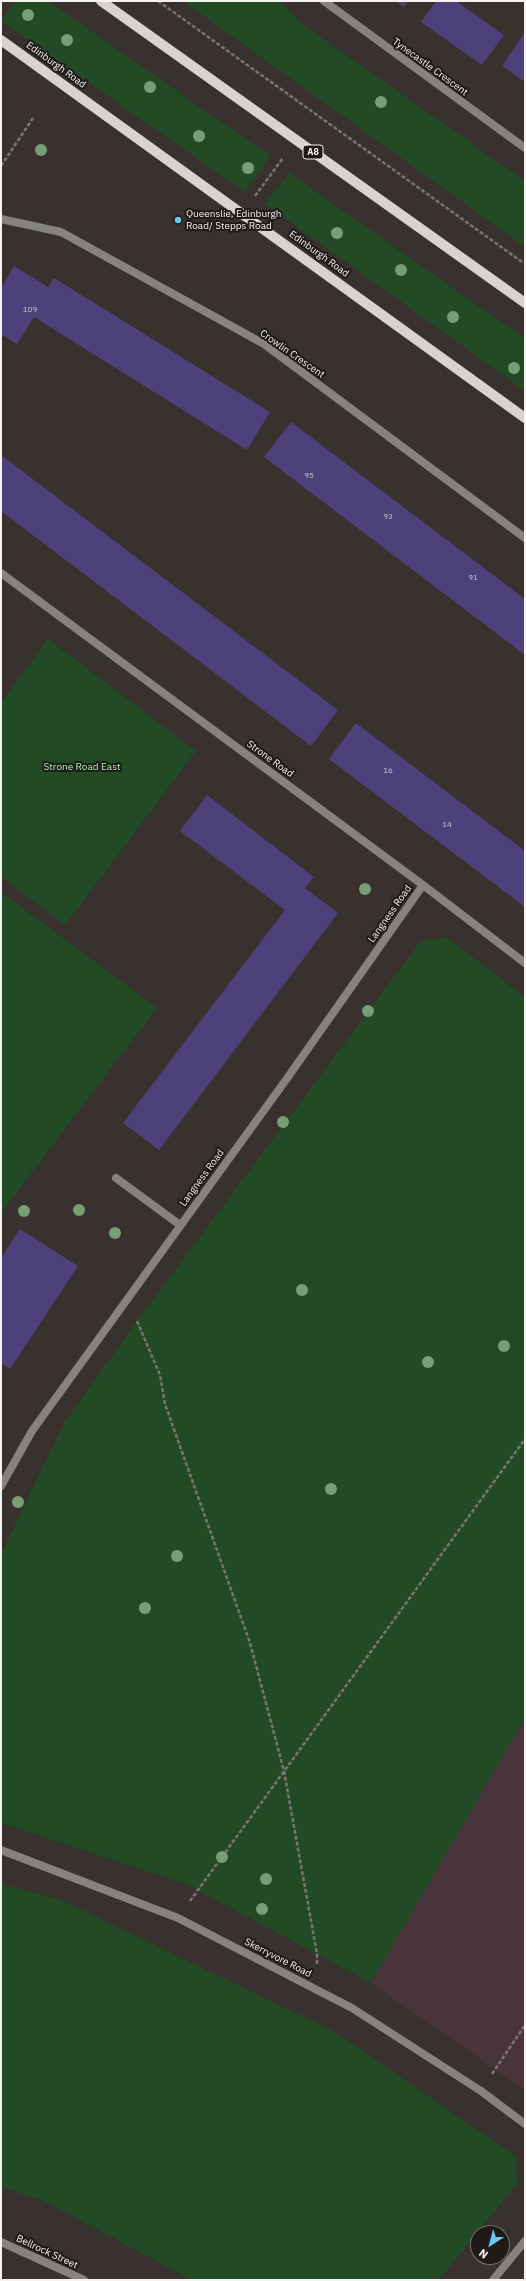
<!DOCTYPE html>
<html>
<head>
<meta charset="utf-8">
<style>
	body { margin:0 }
	#map { position:relative; width:526px; height:2281px; overflow:hidden; background:#38312d; font-family:"IBM Plex Sans",sans-serif }
	canvas { display:block }
	.frame { position:absolute; inset:0; border:2px solid #f6f2ef; pointer-events:none }
	.north { position:absolute; left:470px; top:2225px; width:40px; height:40px; box-sizing:border-box; background:#1d1a18; border:1px solid #74706e; border-radius:50%; rotate:216deg; font-size:11px; font-weight:700; line-height:16px; text-align:center; color:#f6f2ef }
	.north::after { content:''; display:block; margin:auto; width:14px; height:18px; background:#68c4f0; clip-path:polygon(50% 0,100% 100%,50% 72%,0 100%) }
</style>
</head>
<body>
<div id="map">
<canvas width="526" height="2281"></canvas>
<div class="frame"></div>
<div class="north">N</div>
</div>
<script>
const ctx = document.querySelector('canvas').getContext('2d');
ctx.lineJoin = 'round';
function fillPath(path, color) {
  ctx.fillStyle = color;
  ctx.fill(path, 'evenodd');
}
function toPath(rows) {
  const path = new Path2D();
  for (const r of rows) {
    path.moveTo(r[0], r[1]);
    for (let i = 2; i < r.length; i += 2) path.lineTo(r[i], r[i + 1]);
  }
  return path;
}
function stroke(path, color, width, dash) {
  ctx.strokeStyle = color;
  ctx.lineWidth = width;
  ctx.lineCap = dash ? 'butt' : 'round';
  ctx.setLineDash(dash || []);
  ctx.stroke(path);
}
function drawText(font, color, halo, rows, align = 'center') {
  ctx.font = font + ' "IBM Plex Sans",sans-serif';
  ctx.lineWidth = 4;
  ctx.setLineDash([]);
  ctx.textBaseline = 'middle';
  ctx.strokeStyle = halo;
  ctx.fillStyle = color;
  for (const [text, x, y, turn = 0] of rows) {
    ctx.save();
    ctx.translate(x, y);
    ctx.rotate((+turn || 0) * Math.PI / 180);
    ctx.textAlign = isNaN(turn) ? turn : align;
    if (halo) ctx.strokeText(text, 0, 0);
    ctx.fillText(text, 0, 0);
    ctx.restore();
  }
}
fillPath(toPath([
	[525,1718,525,2090,371,1983]
]), '#48343a');
fillPath(toPath([
	[16,1,48,1,270,156,245,192,1,21],
	[183,1,279,1,302,24,525,181,525,247],
	[289,173,525,339,525,391,265,204],
	[48,639,196,751,65,925,1,877,1,703],
	[1,892,157,1008,1,1213],
	[446,937,525,997,525,1718,371,1983,186,1884,1,1823,1,1554,64,1423,137,1321,420,942],
	[1,1884,59,1899,333,2031,516,2156,517,2184,439,2280,192,2280,44,2201,1,2187]
]), '#224a25');
fillPath(toPath([
	[395,1,408,1,404,7],
	[436,1,456,1,504,35,482,65,421,22],
	[523,35,525,36,525,82,502,66],
	[14,266,48,287,54,278,270,412,247,450,34,317,17,344,1,334,1,288],
	[291,422,525,599,525,655,264,457],
	[1,455,338,710,311,746,1,511],
	[356,723,525,851,525,907,329,759],
	[207,795,314,877,305,888,338,913,159,1150,123,1123,285,910,180,831],
	[20,1229,78,1266,10,1369,1,1363,1,1258]
]), '#4d417b');
stroke(toPath([
	[25,1,26,1],
	[158,1,525,264],
	[1,166,33,118],
	[255,196,283,158],
	[137,1321,160,1375,165,1404,250,1643,284,1771,317,1954,317,1965],
	[190,1901,525,1439],
	[492,2074,525,2025]
]), '#7b7571', 2.5, [4, 2]);
stroke(toPath([
	[116,1178,180,1225]
]), '#858380', 8);
stroke(toPath([
	[324,1,525,148],
	[1,219,61,232,264,344,525,538],
	[1,573,423,885,525,963],
	[1,1486,32,1431,288,1077,423,885],
	[1,1850,178,1918,317,1990,352,2008,481,2091,525,2124],
	[493,2280,525,2241]
]), '#858380', 8);
stroke(toPath([
	[1,2242,84,2280]
]), '#858380', 8);
stroke(toPath([
	[101,1,525,303],
	[1,40,525,418]
]), '#d7d4cd', 10);
ctx.fillStyle = '#779e74';
for (const [x, y] of [
	[28,15],
	[67,40],
	[150,87],
	[381,102],
	[199,136],
	[41,150],
	[248,168],
	[337,233],
	[401,270],
	[453,317],
	[514,368],
	[365,889],
	[368,1011],
	[283,1122],
	[79,1210],
	[24,1211],
	[115,1233],
	[302,1290],
	[504,1346],
	[428,1362],
	[331,1489],
	[18,1502],
	[177,1556],
	[145,1608],
	[222,1857],
	[266,1879],
	[262,1909]
]) {
  ctx.beginPath();
  ctx.arc(x, y, 6, 0, 2 * Math.PI);
  ctx.fill();
}
for (const [x, y, r, color] of [
	[178,220,4,"#68c4f0"]
]) {
  const dot = new Path2D();
  dot.arc(x, y, r, 0, 2 * Math.PI);
  ctx.fillStyle = color;
  ctx.fill(dot);
  stroke(dot, '#1d1a18', 1.5);
}
drawText('8px', '#ccc6d2', null, [
	["109",30,310],
	["95",309,476],
	["93",388,517],
	["91",473,578],
	["16",388,771],
	["14",447,825]
]);
for (const [x, y, w] of [
	[313,152,20]
]) {
  const box = new Path2D();
  box.roundRect(x - w / 2, y - 7, w, 14, 3);
  ctx.fillStyle = '#1d1a18';
  ctx.fill(box);
  stroke(box, '#f6f2ef', 1);
}
drawText('bold 9px', '#f6f2ef', null, [
	["A8",313,152]
]);
drawText('10px', '#f6f2ef', '#1d1a18', [
	["Edinburgh Road",56,65,36],
	["Tynecastle Crescent",430,67,36],
	["Edinburgh Road",319,254,36],
	["Crowlin Crescent",292,354,35],
	["Strone Road",270,759,36],
	["Langness Road",390,914,-55],
	["Langness Road",202,1178,-54],
	["Skerryvore Road",278,1958,27],
	["Bellrock Street",47,2252,25]
]);
drawText('10px', '#f6f2ef', '#1d1a18', [
	["Queenslie, Edinburgh",186,214],
	["Road/ Stepps Road",186,226]
], 'left');
drawText('10px', '#abf8af', '#1d1a18', [
	["Strone Road East",82,767]
]);
</script>
</body>
</html>
